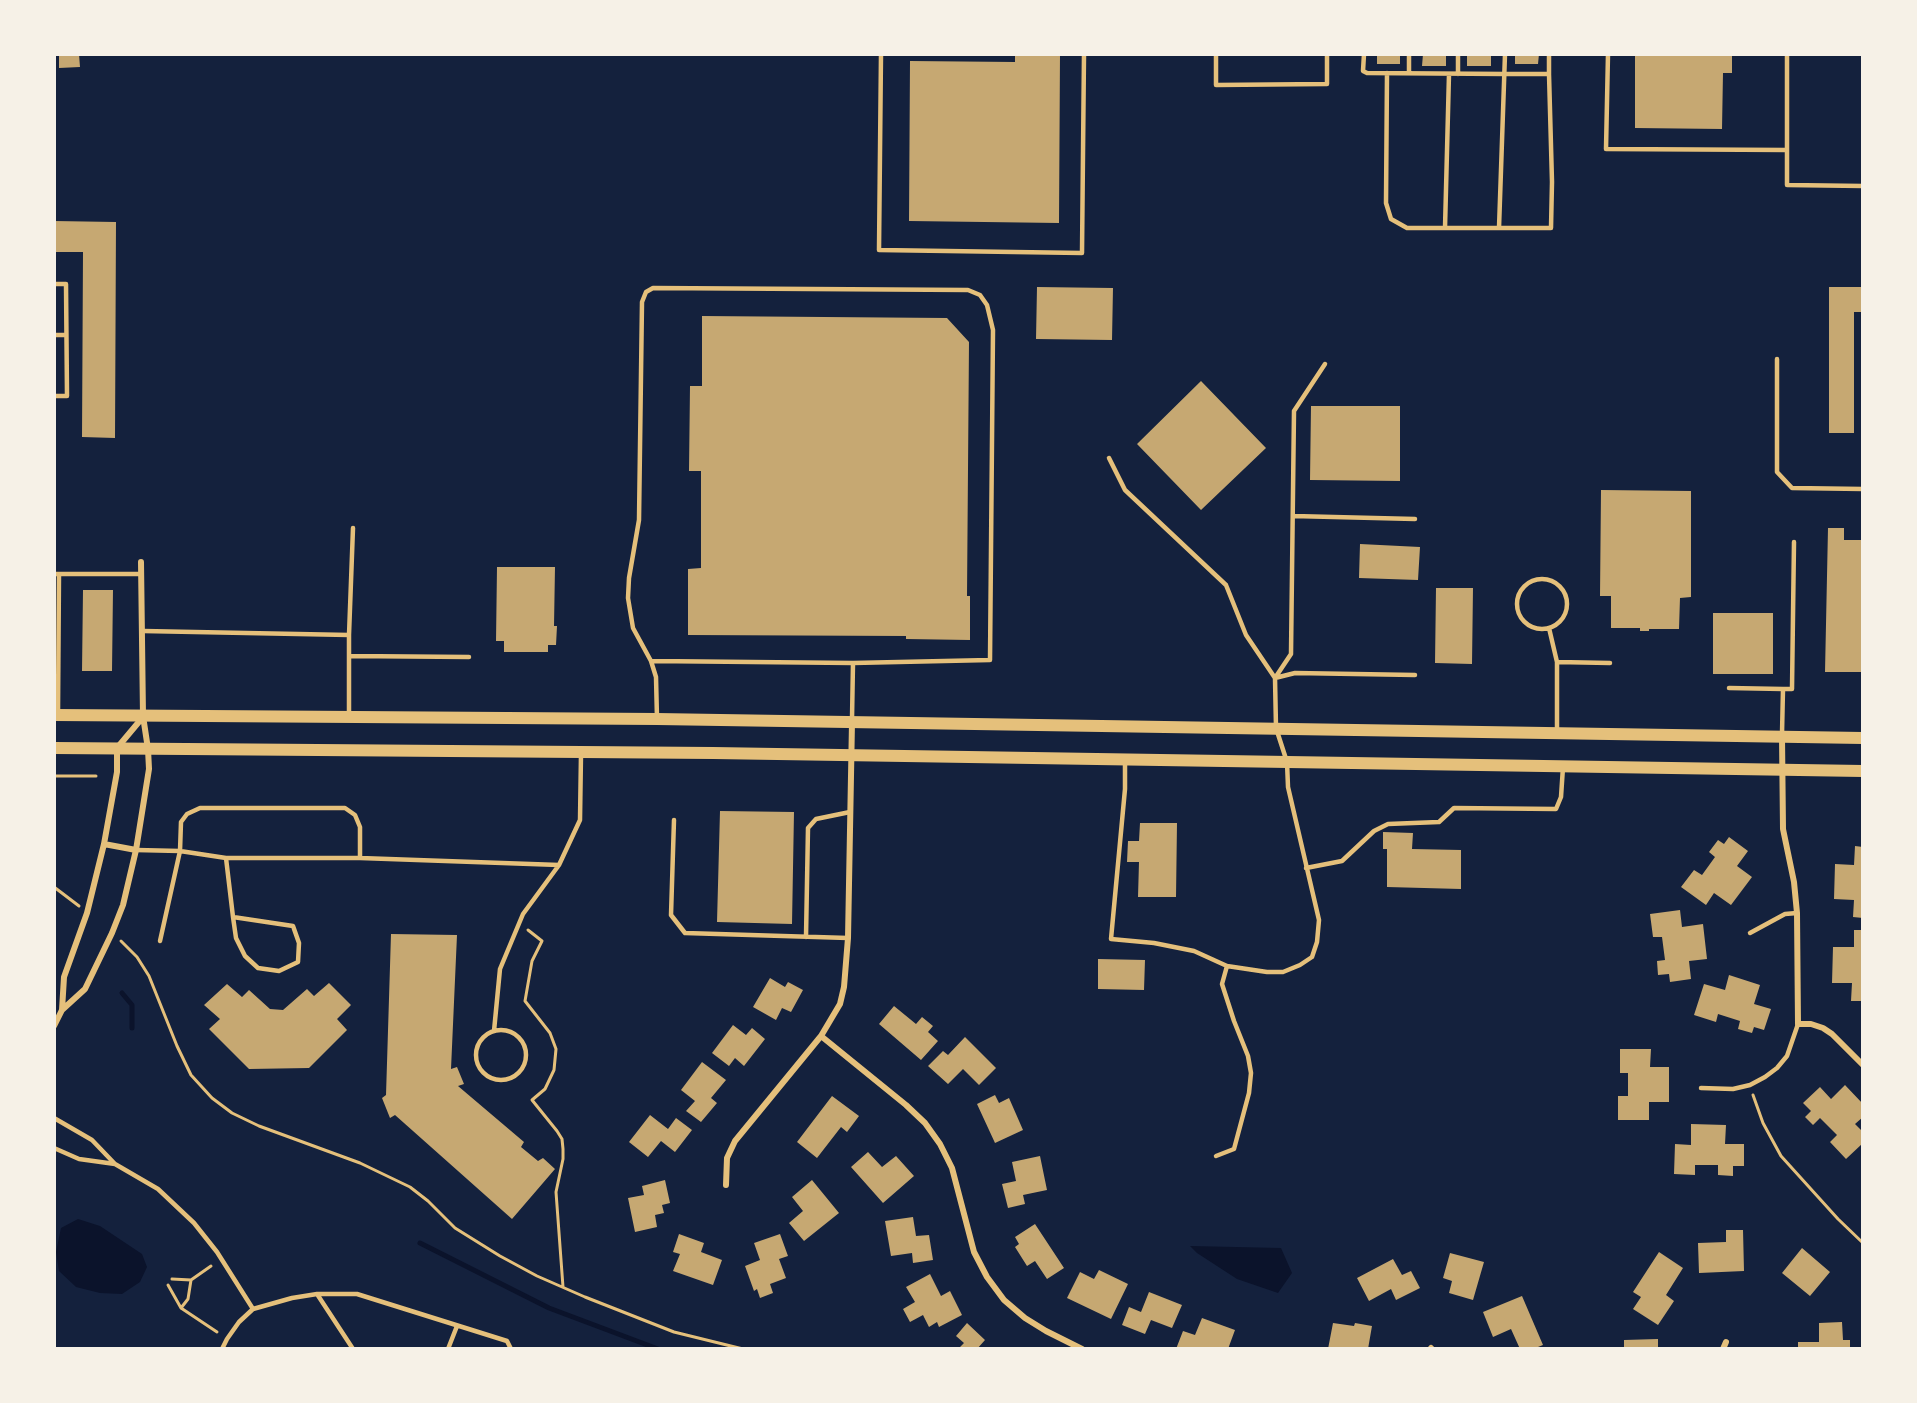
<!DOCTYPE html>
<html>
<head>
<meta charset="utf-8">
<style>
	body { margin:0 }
	#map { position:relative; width:1917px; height:1403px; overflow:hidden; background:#14213d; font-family:"Varela Round",sans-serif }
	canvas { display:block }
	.frame { position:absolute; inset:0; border:56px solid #f6f1e7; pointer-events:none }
</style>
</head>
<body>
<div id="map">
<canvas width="1917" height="1403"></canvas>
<div class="frame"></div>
</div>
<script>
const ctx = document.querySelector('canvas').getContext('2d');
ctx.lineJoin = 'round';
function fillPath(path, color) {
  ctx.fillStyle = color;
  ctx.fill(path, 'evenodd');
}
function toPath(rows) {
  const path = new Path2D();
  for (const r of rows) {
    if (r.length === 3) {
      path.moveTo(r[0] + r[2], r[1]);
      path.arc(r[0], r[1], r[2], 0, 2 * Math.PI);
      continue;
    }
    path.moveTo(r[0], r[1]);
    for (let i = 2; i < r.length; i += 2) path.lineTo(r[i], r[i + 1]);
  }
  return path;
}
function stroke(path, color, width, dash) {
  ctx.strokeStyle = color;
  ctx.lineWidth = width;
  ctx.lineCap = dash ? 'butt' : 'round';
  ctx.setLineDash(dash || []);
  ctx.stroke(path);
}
fillPath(toPath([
	[78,1219,100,1226,142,1254,147,1267,140,1282,122,1294,100,1293,76,1287,59,1271,56,1252,61,1228],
	[1190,1246,1281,1248,1292,1273,1278,1293,1237,1279,1197,1253]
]), '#0b132b');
stroke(toPath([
	[122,993,132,1005,132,1028],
	[420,1243,549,1308,658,1349]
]), '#0b132b', 5);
fillPath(toPath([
	[59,54,79,54,80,67,59,68],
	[1015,54,1060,54,1059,223,909,221,910,61,1015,62],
	[1377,54,1400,54,1400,64,1377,64],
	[1423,54,1446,54,1446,66,1422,66],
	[1467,54,1491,54,1491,66,1467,66],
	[1515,54,1539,54,1538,64,1515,64],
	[1635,54,1732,54,1732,73,1723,73,1722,129,1635,128],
	[54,221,116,222,115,438,82,437,83,252,54,252],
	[1037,287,1113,288,1112,340,1036,339],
	[1829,287,1863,287,1863,312,1854,312,1854,433,1829,433],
	[702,316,947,318,969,342,967,596,970,596,970,640,906,639,906,636,688,635,688,569,701,568,701,471,689,471,690,386,702,386],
	[1201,381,1266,448,1201,510,1137,444],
	[1311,406,1400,406,1400,481,1310,480],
	[1601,490,1691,491,1691,597,1680,598,1679,629,1649,629,1649,631,1640,631,1640,628,1611,628,1611,596,1600,596],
	[1828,528,1844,528,1844,540,1863,540,1863,672,1825,672],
	[1360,544,1420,547,1418,580,1359,578],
	[497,567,555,567,554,626,557,626,556,645,548,645,548,652,504,652,504,641,496,641],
	[1436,588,1473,588,1472,664,1435,663],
	[83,590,113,590,112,671,82,671],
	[1713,613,1773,613,1773,674,1713,674],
	[720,811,794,812,792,924,717,922],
	[1140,823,1177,823,1176,897,1138,897,1139,862,1127,862,1128,841,1139,841],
	[1383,832,1413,833,1412,849,1461,850,1461,889,1387,887,1387,849,1383,849],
	[1729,837,1748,851,1737,866,1752,877,1731,905,1714,893,1706,905,1681,887,1694,870,1702,875,1715,857,1709,852,1718,840,1724,844],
	[1855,846,1863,847,1863,918,1853,917,1854,900,1834,899,1835,864,1854,865],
	[1680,910,1682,927,1703,924,1707,959,1689,961,1691,979,1670,982,1669,974,1658,975,1657,961,1665,960,1662,937,1653,937,1650,914],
	[1854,930,1863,930,1863,1001,1851,1001,1852,983,1832,983,1833,947,1854,947],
	[391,934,457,935,451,1069,457,1067,464,1084,458,1086,524,1142,521,1147,538,1161,543,1158,555,1169,512,1219,395,1115,390,1118,382,1098,386,1095],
	[1098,959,1145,960,1144,990,1098,989],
	[1729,975,1760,985,1754,1004,1771,1009,1764,1030,1754,1027,1752,1033,1738,1029,1740,1021,1718,1014,1716,1022,1694,1015,1704,984,1725,990],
	[770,978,785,987,788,982,803,990,791,1012,782,1008,776,1020,753,1007],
	[329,983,351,1005,337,1019,347,1030,309,1068,249,1069,209,1029,220,1019,204,1005,227,984,242,997,249,990,270,1009,283,1010,307,989,314,996],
	[894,1006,916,1024,922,1017,933,1026,928,1032,938,1041,921,1060,879,1024],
	[733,1025,746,1035,752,1028,765,1039,744,1066,735,1058,729,1066,712,1053],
	[965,1037,996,1068,979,1085,963,1069,948,1084,928,1066,943,1051,948,1055],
	[1620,1049,1651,1049,1650,1067,1669,1067,1669,1102,1649,1102,1649,1120,1618,1120,1618,1096,1628,1096,1628,1073,1620,1073],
	[702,1062,726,1080,711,1098,717,1103,701,1122,686,1111,695,1101,681,1090],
	[1845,1085,1863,1104,1863,1117,1855,1124,1863,1132,1863,1143,1846,1159,1830,1142,1837,1135,1820,1118,1813,1125,1805,1117,1811,1111,1803,1103,1820,1087,1831,1099],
	[995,1095,999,1103,1009,1098,1023,1130,995,1143,977,1104],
	[832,1096,859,1116,847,1132,841,1127,817,1158,797,1142],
	[650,1115,668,1129,676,1118,692,1130,675,1152,661,1141,648,1157,629,1142],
	[1691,1124,1726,1125,1725,1144,1744,1144,1744,1166,1733,1166,1733,1176,1718,1175,1718,1165,1695,1165,1695,1175,1674,1174,1675,1144,1691,1145],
	[868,1152,882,1167,896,1156,914,1176,883,1203,851,1167],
	[1040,1156,1047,1190,1023,1195,1025,1204,1008,1208,1002,1184,1016,1181,1012,1162],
	[665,1180,670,1203,662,1205,664,1213,655,1215,657,1227,635,1232,628,1198,644,1195,642,1186],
	[812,1180,839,1213,804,1241,789,1223,803,1211,792,1197],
	[913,1217,916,1236,929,1235,933,1260,913,1263,912,1253,891,1256,885,1221],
	[1035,1224,1064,1268,1047,1279,1035,1261,1027,1266,1015,1247,1019,1244,1015,1237],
	[1726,1230,1743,1230,1744,1271,1699,1273,1698,1243,1726,1242],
	[679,1234,704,1243,701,1252,722,1260,713,1285,673,1271,680,1254,673,1252],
	[780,1234,788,1256,779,1259,786,1278,770,1284,773,1293,760,1298,757,1289,754,1291,745,1266,760,1260,754,1243],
	[1802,1248,1830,1272,1810,1296,1782,1273],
	[1659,1252,1683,1268,1666,1295,1674,1301,1658,1325,1633,1309,1641,1297,1633,1292],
	[1450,1253,1484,1262,1473,1300,1449,1293,1452,1281,1443,1278],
	[1393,1259,1402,1275,1411,1271,1420,1288,1396,1300,1391,1289,1369,1301,1357,1278],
	[1099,1270,1128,1284,1111,1319,1067,1298,1080,1272,1094,1279],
	[930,1274,941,1296,950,1291,962,1315,939,1327,937,1322,929,1327,923,1315,910,1322,903,1309,915,1302,906,1287],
	[1149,1292,1182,1305,1172,1328,1151,1320,1145,1334,1122,1325,1129,1307,1141,1312],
	[1522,1296,1543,1345,1533,1349,1520,1349,1511,1329,1493,1337,1483,1312],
	[1202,1318,1235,1330,1228,1349,1210,1349,1204,1347,1204,1349,1176,1349,1183,1331,1195,1335],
	[1842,1322,1843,1340,1850,1340,1850,1347,1845,1347,1845,1349,1798,1349,1798,1342,1819,1342,1819,1323],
	[967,1323,985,1340,977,1349,958,1349,964,1343,956,1336],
	[1333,1323,1354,1326,1355,1323,1372,1326,1368,1349,1328,1349],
	[1658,1339,1658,1349,1624,1349,1624,1340]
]), '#c6a872');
stroke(toPath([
	[54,776,96,776],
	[54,887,79,906],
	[528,930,542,941,532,961,525,1001,550,1033,556,1049,554,1070,545,1089,532,1100,557,1131,562,1139,563,1149,563,1159,556,1192,563,1287],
	[121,941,137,957,149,976,177,1046,191,1075,212,1098,232,1113,259,1126,360,1163,410,1187,428,1201,455,1228,500,1256,537,1276,585,1297,674,1332,743,1349],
	[1753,1095,1763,1123,1781,1156,1838,1219,1863,1243],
	[211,1266,191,1280,188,1299,181,1308,217,1332],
	[172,1279,191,1280],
	[168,1285,181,1308]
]), '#e5c07b', 3);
stroke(toPath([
	[881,54,879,250,1082,253,1084,54],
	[1216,54,1216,85,1327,84,1327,54],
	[1364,54,1363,71,1367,73,1505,74,1549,74,1549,54],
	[1608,54,1606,149,1787,150,1787,54],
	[1387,73,1386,203,1391,219,1407,228,1551,228,1552,182,1549,74],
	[1409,73,1409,54],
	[1458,74,1458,54],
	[1787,150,1787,185,1863,186],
	[1445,228,1449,74],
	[1499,228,1505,54],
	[54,284,66,284,67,396,54,396],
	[54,335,66,335],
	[1777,359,1777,472,1792,488,1863,489],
	[1109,458,1125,490,1226,585,1246,635,1275,678,1276,728,1287,762,1288,787,1319,920,1317,942,1312,957,1300,965,1283,972,1267,972,1227,966,1194,951,1154,943,1111,939,1125,789,1125,761],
	[1293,516,1415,519],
	[54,574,141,574],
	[1542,604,25],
	[1549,628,1557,662],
	[143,631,349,635,349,717],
	[349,635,353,528],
	[349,656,469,657],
	[651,661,853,663],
	[1275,678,1291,654,1294,411,1325,364],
	[1275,678,1295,673,1415,675],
	[1729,688,1783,689],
	[58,712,59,574],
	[657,719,656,677,651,661,633,628,628,598,629,578,639,520,642,302,646,292,653,288,968,290,980,295,987,305,993,330,990,660,853,663,852,719],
	[1557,733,1557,662,1610,663],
	[1782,734,1783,689,1792,689,1794,542],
	[674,820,671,915,685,933,848,938],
	[136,850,180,851,226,858,360,858,559,865],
	[226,858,233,917,236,938,245,956,258,968,279,971,298,962,299,943,293,926,233,917],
	[1306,868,1342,861,1374,831,1388,824,1439,822,1454,808,1556,809,1561,797,1563,767],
	[1750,933,1785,914,1797,913],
	[806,937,808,828,816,819,850,812],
	[160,941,180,851,181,822,187,814,200,808,345,808,355,815,360,827,360,858],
	[501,1055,25],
	[494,1031,500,969,523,914,559,865,580,820,581,754],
	[1701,1088,1733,1089,1750,1085,1765,1077,1777,1068,1787,1056,1798,1024],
	[54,1118,92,1140,115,1164,79,1159,54,1148],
	[1216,1156,1234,1149,1249,1093,1251,1073,1248,1056,1234,1021,1222,984,1227,966],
	[115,1164,158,1189,194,1223,217,1252,253,1309,239,1322,227,1339,222,1349],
	[317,1294,353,1349],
	[253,1309,292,1298,317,1294,357,1294,507,1341,511,1349],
	[448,1349,457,1326]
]), '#e5c07b', 4.5);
stroke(toPath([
	[1782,737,1783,829,1794,882,1797,913,1798,1024,1811,1024,1823,1028,1832,1034,1863,1065],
	[104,844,136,850],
	[62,1010,85,989,112,933,123,905,136,850,149,769,148,749,143,716,141,562],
	[54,1026,62,1010,64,977,87,913,104,844,117,772,117,748,143,717],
	[821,1036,906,1105,925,1123,940,1144,952,1168,974,1252,987,1277,1004,1300,1025,1318,1046,1331,1082,1349],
	[726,1185,727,1158,735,1141,821,1036,840,1004,844,987,848,938,852,722],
	[1431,1348,1432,1349],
	[1723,1349,1726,1342]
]), '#e5c07b', 6);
stroke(toPath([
	[54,715,657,719,1863,738],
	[54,748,713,753,1863,771]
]), '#e5c07b', 12);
</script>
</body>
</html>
